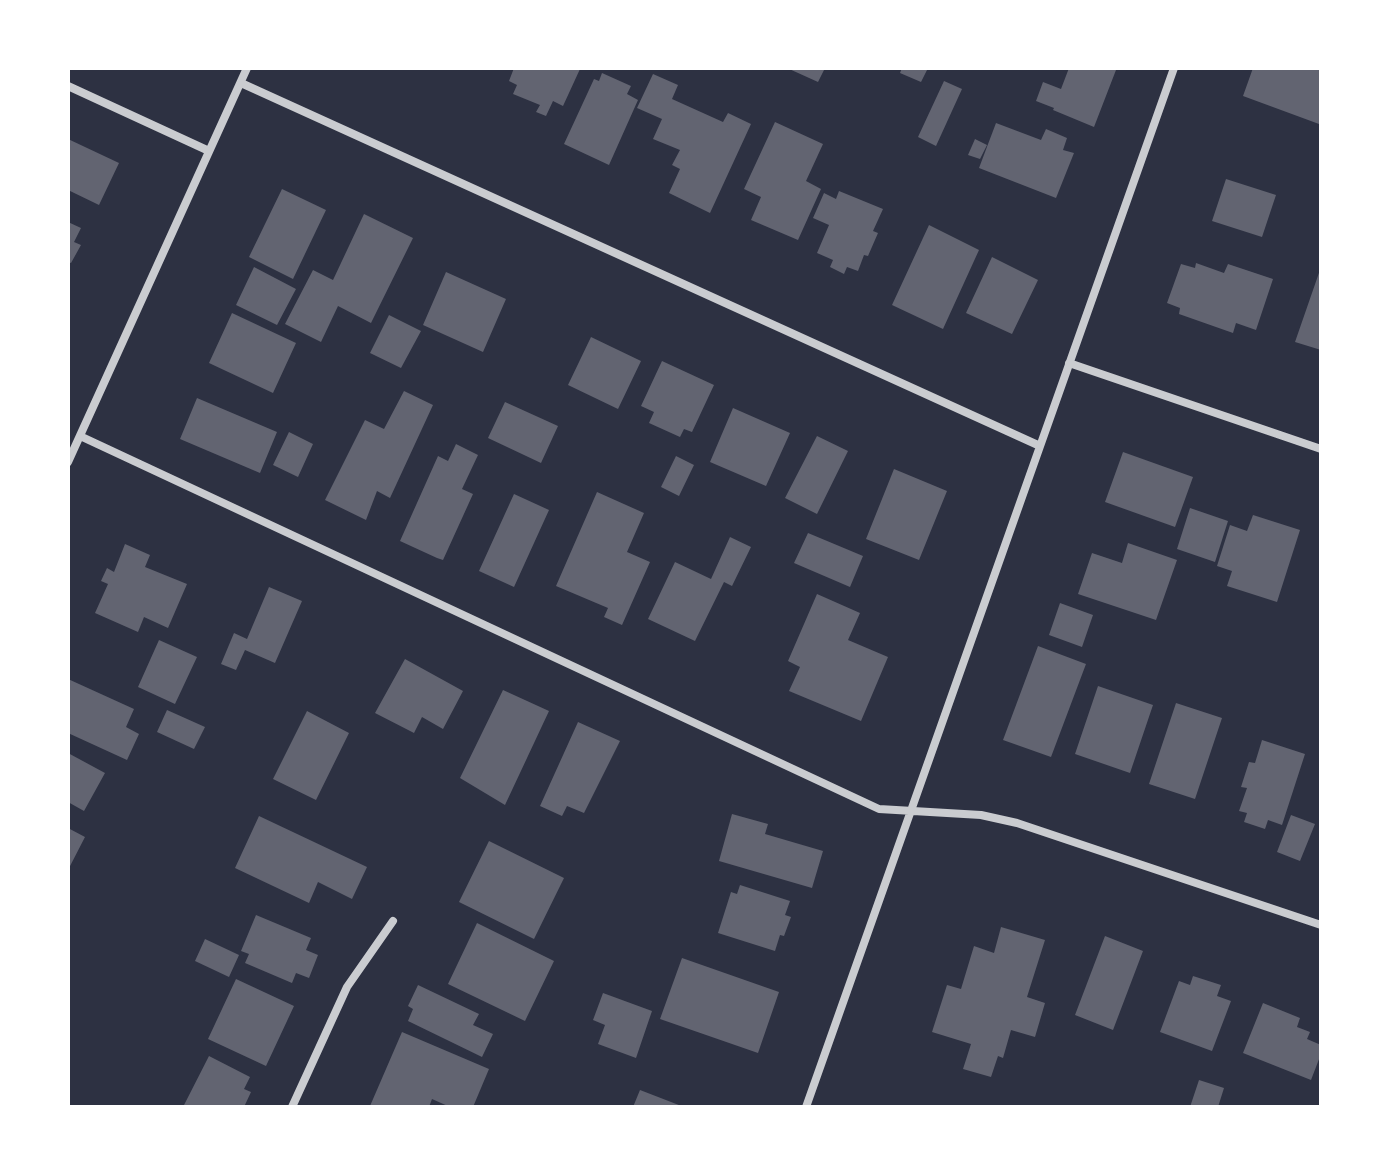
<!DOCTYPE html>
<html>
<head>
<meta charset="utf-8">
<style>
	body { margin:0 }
	#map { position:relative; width:1389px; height:1175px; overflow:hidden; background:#2d3142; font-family:Cabin,sans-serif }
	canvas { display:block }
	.frame { position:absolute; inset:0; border:70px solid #fff; pointer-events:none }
</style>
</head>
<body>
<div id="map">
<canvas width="1389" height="1175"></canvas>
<div class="frame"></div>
</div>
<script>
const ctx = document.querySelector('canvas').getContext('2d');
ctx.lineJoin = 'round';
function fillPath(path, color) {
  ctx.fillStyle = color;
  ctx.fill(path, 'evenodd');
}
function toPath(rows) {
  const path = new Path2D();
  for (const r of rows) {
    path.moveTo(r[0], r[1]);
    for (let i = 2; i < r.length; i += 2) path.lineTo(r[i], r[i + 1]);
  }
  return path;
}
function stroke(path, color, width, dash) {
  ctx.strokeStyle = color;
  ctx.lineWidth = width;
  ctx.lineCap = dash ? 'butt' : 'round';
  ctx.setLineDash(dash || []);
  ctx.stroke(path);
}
fillPath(toPath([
	[514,68,577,68,580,69,563,106,553,101,546,116,536,112,540,105,513,94,517,85,509,81],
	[787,68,825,68,818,82],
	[902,68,928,68,921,82,900,73],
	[1069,68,1110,68,1116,70,1094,127,1053,110,1054,108,1036,101,1043,82,1061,89],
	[1253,68,1321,68,1321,118,1319,124,1243,96],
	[602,73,631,86,627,94,638,100,609,165,564,144,594,79,599,81],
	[653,74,678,85,672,99,723,122,728,113,751,124,710,213,669,193,680,169,672,165,680,150,653,139,662,119,637,108],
	[944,81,962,89,936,146,918,137],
	[775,122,823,144,806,181,821,189,798,240,751,220,761,197,744,189],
	[996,123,1041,140,1046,129,1067,138,1063,150,1074,153,1056,198,979,168],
	[68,139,119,163,99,205,68,190],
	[975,139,987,145,980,159,968,155],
	[1226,179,1276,195,1262,237,1212,221],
	[282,189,326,210,293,279,249,257],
	[839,191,883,209,873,231,878,233,868,256,864,255,858,271,847,267,844,274,830,267,833,260,817,253,829,225,813,218,824,193,836,199],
	[364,214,413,238,371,323,338,306,321,342,285,324,313,270,333,280],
	[68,222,81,228,74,242,81,245,71,263,68,262],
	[929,225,979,250,943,329,892,305],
	[992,257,1038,280,1012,334,966,313],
	[1196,263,1224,273,1228,264,1273,279,1256,330,1236,323,1233,333,1179,314,1180,308,1167,303,1181,264,1195,268],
	[254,267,296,289,277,325,236,305],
	[1321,267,1321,350,1295,342],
	[446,272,506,299,483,352,423,325],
	[232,313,296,343,273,393,209,363],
	[389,315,421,331,401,368,370,353],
	[591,337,641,361,618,409,568,385],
	[662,361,714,385,692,432,684,429,680,437,649,423,654,412,641,406],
	[404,391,433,405,390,498,377,491,366,520,325,500,365,420,384,429],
	[197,398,277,432,260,473,180,439],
	[505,402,558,426,541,463,488,438],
	[733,408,790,433,766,486,710,462],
	[289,432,313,444,298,477,273,465],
	[817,436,848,451,817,514,785,498],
	[456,444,478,455,462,489,473,494,443,560,437,558,400,541,438,456,448,461],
	[1123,452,1193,477,1175,527,1105,502],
	[676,456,694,465,679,496,661,487],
	[894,469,947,491,919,560,866,539],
	[597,492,644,513,627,552,650,562,622,625,604,617,608,608,556,586],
	[514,494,549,510,514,587,479,571],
	[1190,508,1228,521,1215,562,1177,549],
	[1253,515,1300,530,1277,602,1227,586,1232,571,1217,566,1230,525,1247,531],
	[808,533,863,556,850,587,794,563],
	[730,537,751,547,732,586,724,582,695,641,648,619,675,562,711,579],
	[1128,543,1177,560,1156,620,1078,594,1092,553,1122,563],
	[125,544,150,555,145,567,187,584,168,628,144,617,138,632,95,613,108,584,101,581,107,568,114,572],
	[269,587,302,601,275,663,245,650,236,670,221,664,234,633,247,639],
	[817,594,860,613,848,640,888,657,861,721,789,691,800,667,788,661],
	[1060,603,1093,615,1082,647,1049,635],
	[159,640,197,657,175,704,138,687],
	[1038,646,1086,664,1051,757,1003,740],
	[405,659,463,691,443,729,422,717,414,733,375,713],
	[68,679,134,709,126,727,139,734,127,760,68,733],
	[1098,686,1153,705,1130,773,1075,754],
	[503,690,549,711,505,805,460,778],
	[1176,703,1222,718,1195,799,1149,784],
	[167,710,205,727,194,749,157,732],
	[307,711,349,733,316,800,273,779],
	[578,722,620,741,584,813,567,806,562,816,540,806],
	[1262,740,1305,754,1282,825,1268,820,1265,829,1244,822,1247,813,1239,811,1247,788,1241,787,1249,762,1255,763],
	[68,753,105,773,84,811,68,802],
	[732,814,768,824,765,834,823,851,812,888,719,861],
	[1291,815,1315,824,1300,861,1277,852],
	[259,816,367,867,352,899,318,882,309,903,235,868],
	[68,828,85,837,68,870],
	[489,841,564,878,534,939,459,902],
	[740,885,790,901,785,915,791,917,784,936,780,935,775,951,718,933,731,892,737,894],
	[256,915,311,938,306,950,318,955,309,978,296,973,292,983,245,963,249,954,241,951],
	[477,923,554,961,525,1021,448,984],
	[1001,927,1045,940,1027,997,1045,1003,1035,1037,1011,1030,1003,1058,998,1056,991,1077,963,1069,971,1044,932,1032,947,985,961,989,974,946,994,953],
	[1105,936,1143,951,1113,1030,1075,1015],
	[205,939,239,955,229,977,195,961],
	[682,958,779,992,758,1053,660,1019],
	[1193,976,1221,985,1217,996,1231,1001,1212,1051,1160,1032,1179,981,1190,985],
	[236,979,294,1006,266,1066,208,1039],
	[418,985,479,1014,473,1025,493,1034,482,1057,408,1021,413,1009,408,1006],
	[603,993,652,1011,636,1058,598,1044,605,1025,593,1020],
	[1263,1003,1300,1018,1297,1027,1310,1032,1307,1039,1321,1045,1321,1054,1311,1080,1243,1053],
	[402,1032,489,1069,473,1107,450,1107,432,1099,429,1107,370,1106],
	[209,1056,250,1077,244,1089,251,1092,244,1107,183,1107],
	[1199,1080,1224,1088,1218,1107,1190,1107],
	[640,1090,684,1107,633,1107]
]), '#626471');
stroke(toPath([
	[241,83,1040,446],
	[68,86,209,151],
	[1069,363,1321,449],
	[80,436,879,809,981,815,1017,823,1321,925],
	[68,462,247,68],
	[292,1107,347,987,393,921],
	[806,1107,1174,68]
]), '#caccd0', 8);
</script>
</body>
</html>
